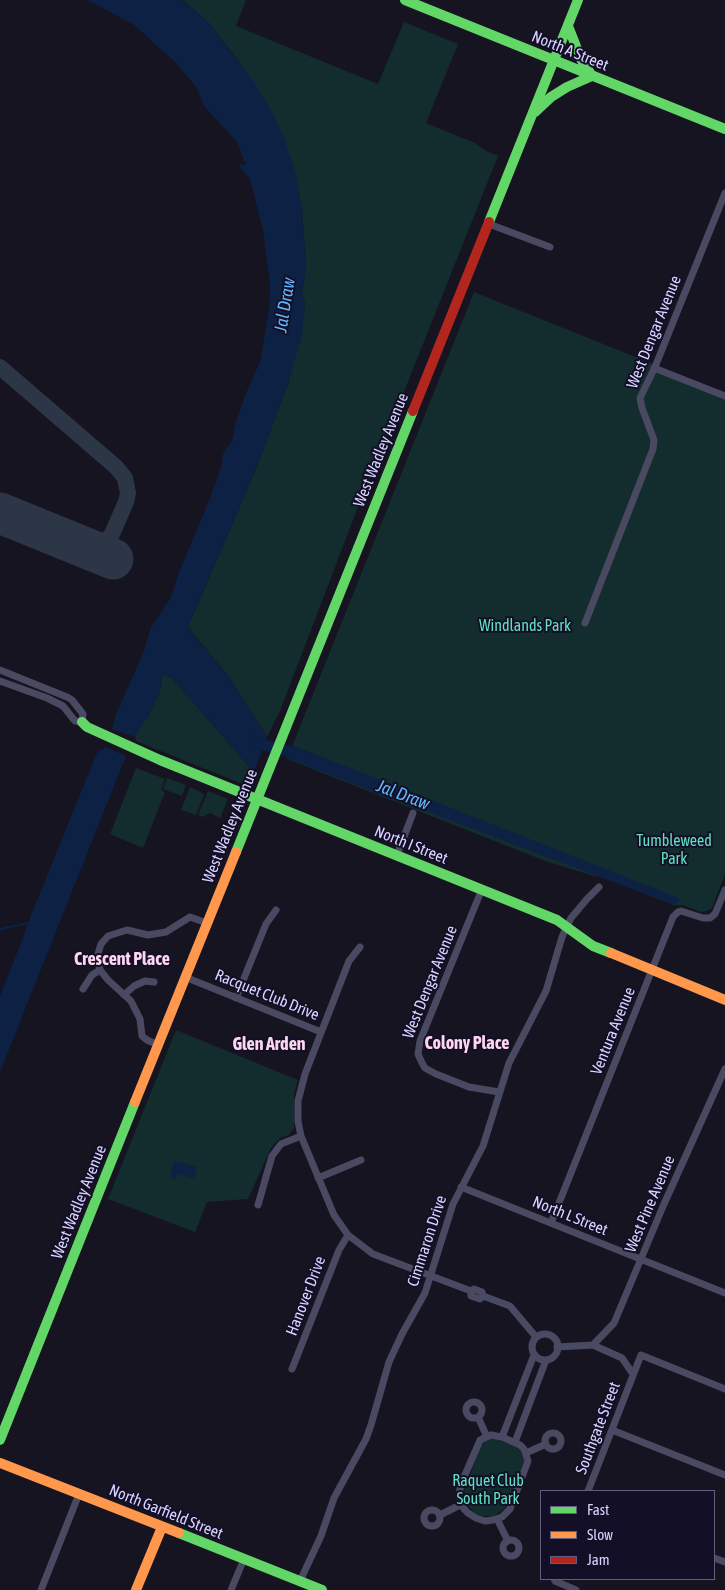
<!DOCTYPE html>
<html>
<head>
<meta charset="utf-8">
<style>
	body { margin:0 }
	#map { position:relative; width:725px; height:1590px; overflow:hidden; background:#161421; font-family:"Asap Condensed",sans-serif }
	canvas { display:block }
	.legend { position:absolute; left:540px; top:1490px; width:175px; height:90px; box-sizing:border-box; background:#130f26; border:1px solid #625e7d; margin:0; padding:6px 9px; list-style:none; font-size:15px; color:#d9d4ff }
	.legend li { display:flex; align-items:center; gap:10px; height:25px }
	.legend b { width:25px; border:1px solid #625e7d }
</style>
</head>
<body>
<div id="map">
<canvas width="725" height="1590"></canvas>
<ul class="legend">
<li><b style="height:6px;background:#63d668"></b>Fast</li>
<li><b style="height:6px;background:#ff974d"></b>Slow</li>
<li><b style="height:6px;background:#b3261e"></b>Jam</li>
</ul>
</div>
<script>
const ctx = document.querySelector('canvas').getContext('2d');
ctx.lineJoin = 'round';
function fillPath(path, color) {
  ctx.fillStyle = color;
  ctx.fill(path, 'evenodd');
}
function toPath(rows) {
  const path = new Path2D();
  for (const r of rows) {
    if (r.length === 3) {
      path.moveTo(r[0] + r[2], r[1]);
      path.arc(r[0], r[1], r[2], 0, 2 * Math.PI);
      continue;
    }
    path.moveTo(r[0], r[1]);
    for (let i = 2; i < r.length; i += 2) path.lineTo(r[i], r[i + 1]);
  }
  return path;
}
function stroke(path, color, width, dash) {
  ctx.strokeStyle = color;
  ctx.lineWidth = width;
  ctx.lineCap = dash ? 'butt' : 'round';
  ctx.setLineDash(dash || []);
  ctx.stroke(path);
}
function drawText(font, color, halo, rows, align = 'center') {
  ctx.font = font + ' "Asap Condensed",sans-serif';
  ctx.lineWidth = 4;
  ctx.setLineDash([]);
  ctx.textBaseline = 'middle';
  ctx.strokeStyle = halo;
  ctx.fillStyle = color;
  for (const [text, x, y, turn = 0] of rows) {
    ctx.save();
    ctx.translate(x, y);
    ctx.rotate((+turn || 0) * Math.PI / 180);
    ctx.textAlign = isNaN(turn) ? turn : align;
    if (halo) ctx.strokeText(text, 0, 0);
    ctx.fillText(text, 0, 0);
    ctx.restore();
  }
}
fillPath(toPath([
	[183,0,246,0,236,26,378,84,404,22,458,44,426,123,475,143,486,151,498,156,358,507,280,711,267,737,229,677,190,630,190,622,256,469,289,381,305,304,302,294,306,266,302,210,238,60,209,23],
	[474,292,725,393,725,874,712,908,707,911,701,912,683,905,674,905,609,878,594,876,545,861,287,759],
	[162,675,171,677,254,772,249,784,245,785,136,741,135,737,140,727,147,718,160,691],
	[136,768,165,779,161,790,165,792,143,848,110,834],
	[167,778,186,785,182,796,163,789],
	[190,787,202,793,204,795,196,815,181,810],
	[208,791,228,799,220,818,210,813,203,817,198,815],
	[176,1030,298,1080,294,1094,294,1128,289,1135,280,1138,271,1148,248,1199,207,1202,195,1232,108,1199],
	[491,1439,496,1439,516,1447,520,1450,524,1457,524,1461,508,1504,505,1508,494,1516,483,1516,476,1514,468,1506,465,1502,464,1490,481,1446,484,1442]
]), '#132c2d');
fillPath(toPath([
	[88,0,183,0,209,23,254,82,275,117,284,138,295,171,302,210,306,266,302,294,305,304,302,334,289,381,256,469,190,622,190,631,229,677,267,737,254,772,171,677,162,675,160,691,147,718,140,727,135,737,112,729,116,714,142,656,151,627,171,597,180,570,210,498,221,468,223,454,232,441,235,425,246,393,260,362,269,309,270,285,263,230,250,179,238,164,246,165,236,141,204,106,196,87,176,63,134,25],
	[292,745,681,899,674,905,286,758],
	[106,747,126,756,0,1072,0,996,21,943,31,915,97,753],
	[174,1161,197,1167,194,1178,178,1174,176,1180,170,1178]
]), '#0d2144');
stroke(toPath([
	[0,929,29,923]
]), '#0d2144', 2);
stroke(toPath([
	[254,737,260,744,292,752,303,757]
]), '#0d2144', 11);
stroke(toPath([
	[0,367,116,467,125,478,128,493,126,502,112,534,104,543,98,545,79,545]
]), '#2c3646', 16);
stroke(toPath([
	[0,513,113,559]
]), '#2c3646', 41);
stroke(toPath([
	[489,224,550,247],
	[654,368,725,396],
	[585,623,653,449,654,440,642,408,640,398,655,367,725,193],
	[0,670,67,697,72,700,83,714,82,722,75,721,63,706,47,698,0,681],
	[397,855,413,813],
	[482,889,420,1041,418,1054,422,1063,425,1068,436,1074,469,1087,499,1092],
	[360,947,349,961,305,1074,298,1101,298,1121,301,1136,334,1215,348,1235,373,1254,471,1291,474,1289,482,1292,483,1296,510,1306,536,1337],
	[185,977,321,1032],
	[83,989,92,975,100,970],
	[124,995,134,986,145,981,154,982],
	[236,998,266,924,276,910],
	[158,1045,147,1040,142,1036,140,1019,131,1001,108,980,100,970,97,957,101,944,108,936,127,930,148,935,166,932,190,917,207,923],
	[318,1178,361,1160],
	[461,1187,725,1293],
	[258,1205,272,1156,281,1144,301,1136],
	[551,1223,673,917,678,912,681,911,703,918,710,918,715,914,725,890],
	[471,1291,471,1296,480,1299,483,1296],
	[545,1347,13],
	[593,1345,614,1323,664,1204,725,1069],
	[557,1347,593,1345,622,1358,633,1374],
	[292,1369,339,1250,348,1235],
	[474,1410,8],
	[478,1417,487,1437],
	[612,1430,725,1475],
	[553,1441,8],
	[491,1435,502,1437,520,1445,524,1449,528,1461,510,1509,502,1517,493,1520,485,1521,476,1518,468,1513,464,1509,459,1495,461,1484,478,1445,480,1440,491,1435],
	[502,1437,534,1355],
	[515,1442,546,1360],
	[526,1453,546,1444],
	[588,1491,641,1355,725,1389],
	[432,1518,8],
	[440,1515,462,1504],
	[497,1519,508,1541],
	[511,1548,8],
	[714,1558,725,1562],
	[554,1579,555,1581,576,1590],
	[300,1581,321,1536,334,1498,366,1439,371,1425,389,1362,402,1334,425,1293,453,1204,483,1146,509,1063,546,991,562,937,571,918,587,899,599,887],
	[41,1590,79,1494],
	[231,1590,244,1559]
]), '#4a4962', 7);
stroke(toPath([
	[405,0,725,129],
	[535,112,551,97,567,87,592,76,581,59,568,26],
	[489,222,578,0],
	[82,722,87,727,160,760,557,920,593,946,611,953],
	[236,852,413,411],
	[0,1440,135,1102],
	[179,1533,322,1590]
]), '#63d668', 10);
stroke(toPath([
	[611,953,725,1000],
	[135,1102,236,852],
	[0,1463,179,1533],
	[136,1590,162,1527]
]), '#ff974d', 10);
stroke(toPath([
	[413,411,489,222]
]), '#b3261e', 10);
drawText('16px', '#d9d4ff', '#130f26', [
	["North A Street",570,51,22],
	["West Dengar Avenue",654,332,-68],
	["West Wadley Avenue",381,450,-68],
	["West Wadley Avenue",230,826,-68],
	["North I Street",411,845,22],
	["West Dengar Avenue",430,982,-68],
	["Racquet Club Drive",267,995,22],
	["Ventura Avenue",613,1031,-68],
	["West Wadley Avenue",79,1202,-68],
	["West Pine Avenue",650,1204,-67],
	["North L Street",570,1216,22],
	["Cimmaron Drive",427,1241,-72],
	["Hanover Drive",306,1296,-69],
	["Southgate Street",598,1428,-69],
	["North Garfield Street",166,1512,22]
]);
drawText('16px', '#5fe0c0', '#130f26', [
	["Windlands Park",525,626],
	["Tumbleweed",674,841],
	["Park",674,859],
	["Raquet Club",488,1481],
	["South Park",488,1499]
]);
drawText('italic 18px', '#62b6ff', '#130f26', [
	["Jal Draw",285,305,-81],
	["Jal Draw",403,795,21]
]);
drawText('bold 18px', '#ffd6f0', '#130f26', [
	["Crescent Place",122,959],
	["Colony Place",467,1043],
	["Glen Arden",269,1044]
]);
</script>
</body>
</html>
